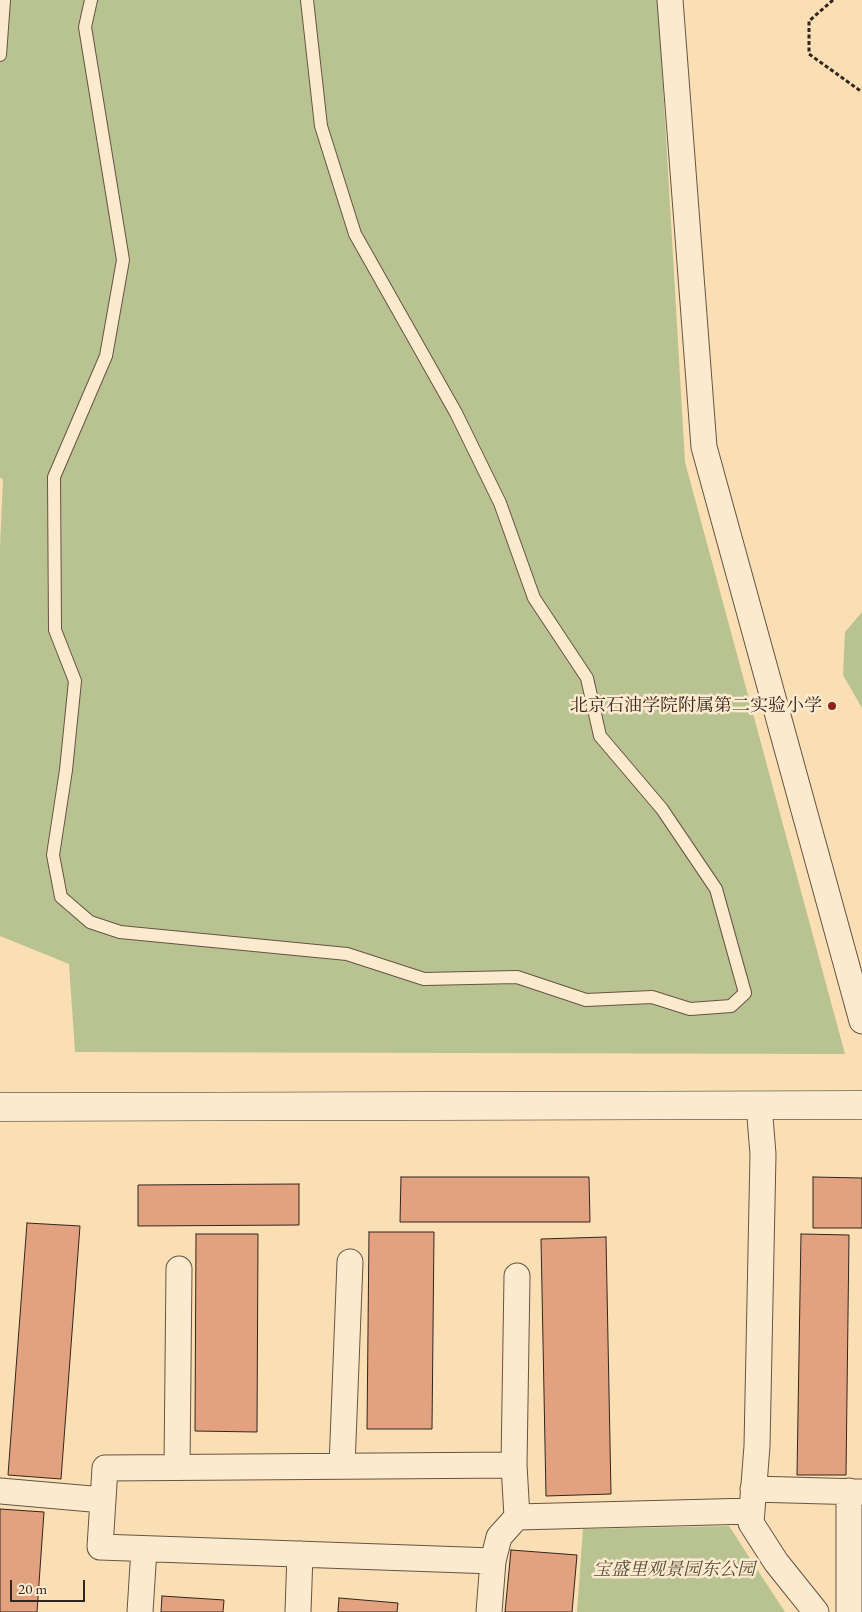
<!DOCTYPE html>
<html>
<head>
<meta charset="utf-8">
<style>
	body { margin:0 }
	#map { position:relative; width:862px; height:1612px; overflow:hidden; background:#fadfb4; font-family:"EB Garamond",serif }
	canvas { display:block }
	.scale { position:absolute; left:10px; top:1580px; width:75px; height:22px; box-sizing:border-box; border:2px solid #32251f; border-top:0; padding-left:6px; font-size:15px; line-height:18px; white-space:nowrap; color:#32251f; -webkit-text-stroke:4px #fceace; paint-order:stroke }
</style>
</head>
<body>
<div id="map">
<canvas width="862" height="1612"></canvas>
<div class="scale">20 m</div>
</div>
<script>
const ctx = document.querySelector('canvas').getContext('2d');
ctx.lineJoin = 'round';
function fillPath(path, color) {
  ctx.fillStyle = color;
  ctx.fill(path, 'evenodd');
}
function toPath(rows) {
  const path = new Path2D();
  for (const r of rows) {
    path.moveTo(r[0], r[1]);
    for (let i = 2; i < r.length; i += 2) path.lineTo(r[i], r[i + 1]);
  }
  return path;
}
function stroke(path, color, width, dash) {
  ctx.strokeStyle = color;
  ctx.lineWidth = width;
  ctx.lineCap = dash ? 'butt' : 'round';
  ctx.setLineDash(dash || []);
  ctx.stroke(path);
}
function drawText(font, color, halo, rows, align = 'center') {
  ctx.font = font + ' "EB Garamond","Noto Serif SC",serif';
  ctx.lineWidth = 5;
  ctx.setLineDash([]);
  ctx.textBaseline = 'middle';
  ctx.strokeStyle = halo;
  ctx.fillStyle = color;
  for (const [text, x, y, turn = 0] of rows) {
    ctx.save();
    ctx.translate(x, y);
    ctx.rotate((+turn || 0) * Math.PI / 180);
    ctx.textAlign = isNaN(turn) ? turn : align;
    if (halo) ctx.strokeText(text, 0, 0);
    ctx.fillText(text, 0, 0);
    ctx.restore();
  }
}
fillPath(toPath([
	[0,0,658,0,685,462,845,1054,75,1052,69,964,0,936,0,546,3,479,0,478],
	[862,612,862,708,843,675,845,632],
	[729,1526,785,1612,577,1612,583,1529]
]), '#b9c391');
const building = toPath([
	[401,1177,589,1177,590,1222,400,1222,401,1177],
	[813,1177,862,1178,862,1228,813,1228,813,1177],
	[299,1184,299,1225,138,1226,138,1185,299,1184],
	[27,1223,80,1226,61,1479,8,1475,27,1223],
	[369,1232,434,1232,432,1429,367,1429,369,1232],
	[196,1234,258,1234,257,1432,195,1431,196,1234],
	[801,1234,849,1235,846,1475,797,1475,801,1234],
	[606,1237,611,1494,546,1496,541,1239,606,1237],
	[0,1509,44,1512,37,1612,0,1612,0,1509],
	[511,1550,577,1555,572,1612,505,1612,511,1550],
	[162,1596,224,1600,223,1612,161,1612,162,1596],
	[339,1598,398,1603,397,1612,338,1612,339,1598]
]);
fillPath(building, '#e3a27f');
stroke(building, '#32251f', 1);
const lane = toPath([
	[91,0,85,27,123,260,106,356,54,477,55,630,75,681,66,770,53,855,61,897,90,922,120,932,347,954,424,979,517,977,586,1000,652,997,690,1009,731,1006,745,993,716,889,662,809,600,736,587,678,534,598,500,503,456,413,355,234,321,126,307,0],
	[0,55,4,0]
]);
const street = toPath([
	[670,0,704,447,862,1021],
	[759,1105,763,1154,757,1446,751,1523,776,1562,816,1612],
	[514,1465,517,1276],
	[342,1466,350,1262],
	[177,1467,179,1269],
	[753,1489,862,1492],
	[0,1491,103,1500],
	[517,1517,514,1465,105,1468,100,1547,493,1561,499,1537,517,1517,752,1511],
	[140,1612,144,1549],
	[298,1612,300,1554],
	[489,1612,493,1561],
	[849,1612,849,1491]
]);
const secondary = toPath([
	[0,1107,862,1105]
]);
stroke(lane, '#645444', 14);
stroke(street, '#645444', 27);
stroke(secondary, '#32251f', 29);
stroke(toPath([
	[833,0,809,21,809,54,862,92]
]), '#32251f', 3, [4, 2.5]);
stroke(lane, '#fceace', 12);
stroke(street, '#fceace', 25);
stroke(secondary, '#fceace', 28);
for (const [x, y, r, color] of [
	[832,706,5,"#8f2418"]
]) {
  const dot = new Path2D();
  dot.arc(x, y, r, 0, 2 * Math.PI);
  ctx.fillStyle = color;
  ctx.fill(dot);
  stroke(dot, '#fceace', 2);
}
drawText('18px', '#32251f', '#fceace', [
	["北京石油学院附属第二实验小学",822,706]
], 'right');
drawText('italic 18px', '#544c3c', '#fceace', [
	["宝盛里观景园东公园",674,1570]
]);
</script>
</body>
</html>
